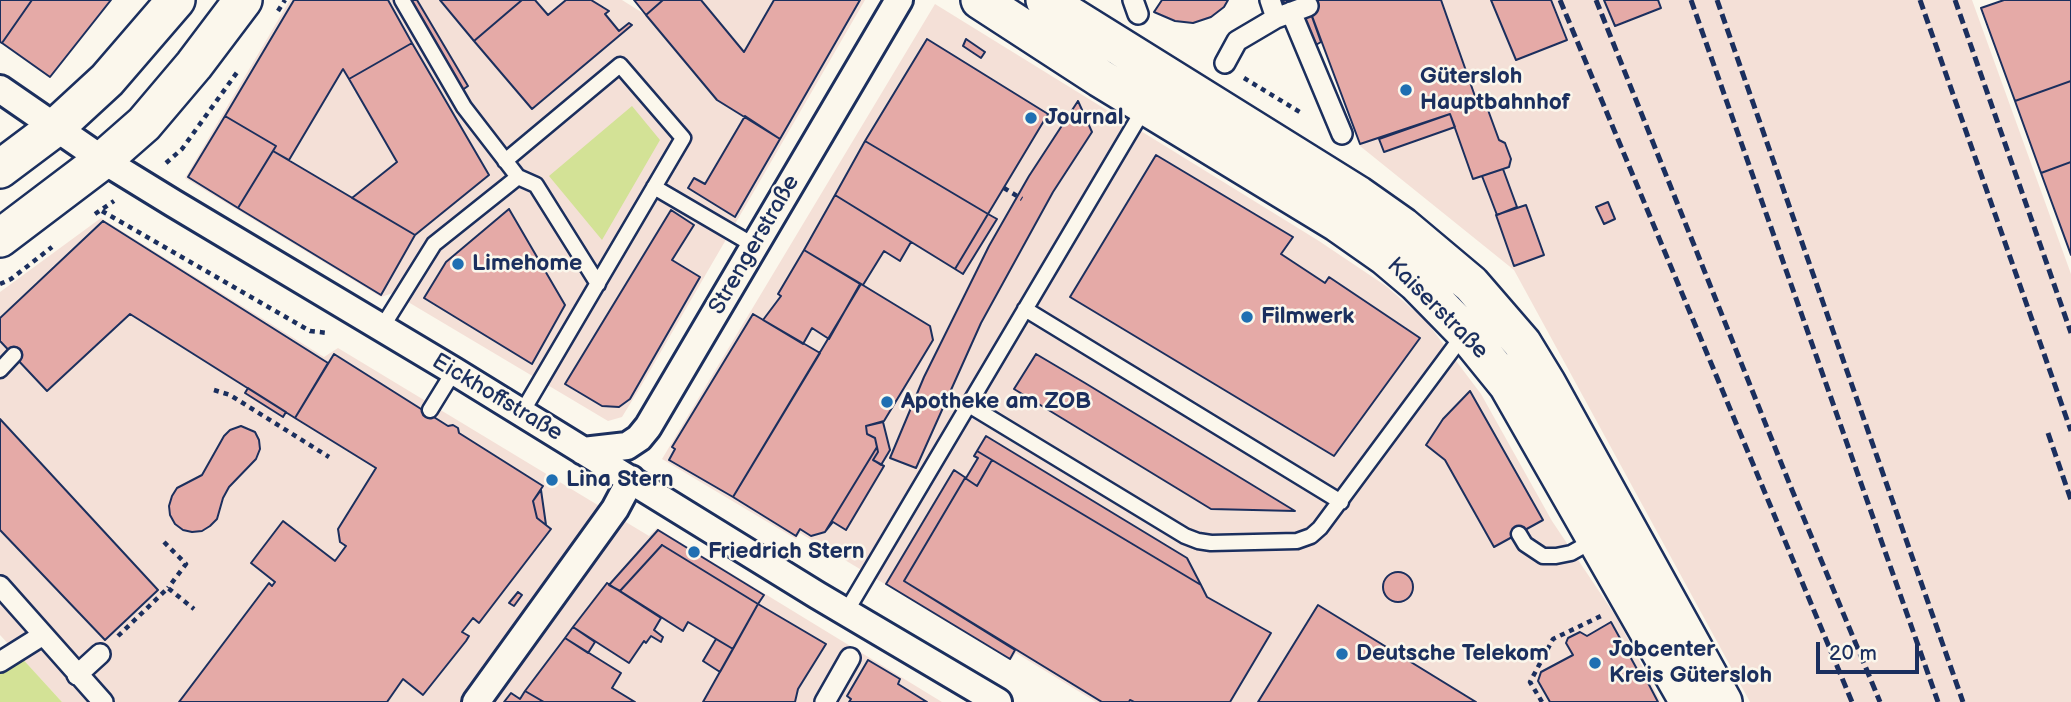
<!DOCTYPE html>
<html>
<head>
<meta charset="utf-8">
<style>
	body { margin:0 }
	#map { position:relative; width:2071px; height:702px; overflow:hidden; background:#fbf7ec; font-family:"Balsamiq Sans",sans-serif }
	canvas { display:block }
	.scale { position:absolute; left:1816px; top:642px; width:103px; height:32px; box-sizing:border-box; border:4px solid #1b2f5e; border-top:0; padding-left:9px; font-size:21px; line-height:24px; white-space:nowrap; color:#1b2f5e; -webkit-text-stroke:5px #fbf7ec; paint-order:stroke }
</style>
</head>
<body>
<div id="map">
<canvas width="2071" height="702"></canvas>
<div class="scale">20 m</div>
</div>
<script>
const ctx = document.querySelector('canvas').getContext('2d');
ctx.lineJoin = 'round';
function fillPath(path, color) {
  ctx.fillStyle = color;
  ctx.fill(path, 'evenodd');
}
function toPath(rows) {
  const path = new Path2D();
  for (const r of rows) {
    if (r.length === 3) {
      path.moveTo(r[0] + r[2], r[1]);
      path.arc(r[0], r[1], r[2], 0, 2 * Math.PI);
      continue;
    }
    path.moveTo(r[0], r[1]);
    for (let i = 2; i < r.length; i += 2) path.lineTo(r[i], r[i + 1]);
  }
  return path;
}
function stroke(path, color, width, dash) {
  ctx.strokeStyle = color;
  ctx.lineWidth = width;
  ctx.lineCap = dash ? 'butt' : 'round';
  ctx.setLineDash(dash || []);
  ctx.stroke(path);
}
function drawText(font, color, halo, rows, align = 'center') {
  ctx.font = font + ' "Balsamiq Sans",sans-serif';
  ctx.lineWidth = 5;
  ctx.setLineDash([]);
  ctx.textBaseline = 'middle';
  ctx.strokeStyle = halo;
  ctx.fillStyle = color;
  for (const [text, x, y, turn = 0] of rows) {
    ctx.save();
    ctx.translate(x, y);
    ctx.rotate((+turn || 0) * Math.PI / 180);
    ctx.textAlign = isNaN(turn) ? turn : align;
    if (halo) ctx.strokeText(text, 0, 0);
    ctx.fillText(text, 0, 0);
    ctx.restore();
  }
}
fillPath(toPath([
	[290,0,622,0,646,15,663,0,865,0,641,386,622,417,608,421,393,293,381,297,185,178],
	[1305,0,1972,0,2071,274,2071,702,1750,702,1514,270,1360,146],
	[935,4,1319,241,1386,286,1426,321,1481,394,1552,521,1617,618,1661,702,1096,702,1016,653,1011,660,800,533,796,539,662,459],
	[101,218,324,357,338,348,649,536,657,528,942,702,62,702,0,635,0,292]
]), '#f4e0d7');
fillPath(toPath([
	[632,106,660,140,602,240,549,176],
	[19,655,62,702,0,702,0,667]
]), '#d3e296');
const building = toPath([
	[0,0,32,0,2,43,0,42,0,0],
	[32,0,111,0,50,77,2,43,32,0],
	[294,0,388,0,412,43,349,79,343,69,289,160,273,151,276,146,225,116,294,0],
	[409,0,417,0,468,86,461,91,409,0],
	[440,0,522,0,474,41,440,0],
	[522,0,535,0,548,15,566,0,591,0,609,11,605,14,619,31,629,23,632,25,532,109,474,41,522,0],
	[634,0,663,0,646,15,634,0],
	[663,0,701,0,744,52,774,0,860,0,780,139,717,100,646,15,663,0],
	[1162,0,1228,0,1224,7,1211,17,1193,23,1175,21,1154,12,1162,0],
	[1279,0,1306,0,1321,42,1300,54,1284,2,1280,3,1279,0],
	[1306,0,1441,0,1477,102,1484,99,1499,140,1505,143,1511,159,1509,167,1473,179,1450,114,1360,144,1306,0],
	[1491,0,1551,0,1567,40,1516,60,1491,0],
	[1604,0,1658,0,1661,8,1615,26,1604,0],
	[2004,0,2071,0,2071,81,2015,101,1981,8,2004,0],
	[927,39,1048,114,988,214,865,141,927,39],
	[966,39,985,52,981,58,963,46,966,39],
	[412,43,489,175,415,235,352,198,397,162,349,79,412,43],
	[2071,81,2071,162,2041,173,2015,101,2071,81],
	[1078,101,1092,132,1053,192,981,323,916,468,890,458,924,377,989,246,1029,176,1078,101],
	[1450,114,1455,127,1384,152,1379,139,1450,114],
	[225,116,276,146,238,208,188,177,225,116],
	[745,116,780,139,735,217,688,188,694,178,705,184,745,116],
	[865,141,988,214,955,269,835,195,865,141],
	[273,151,415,235,381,295,238,208,273,151],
	[1156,155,1293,237,1281,254,1325,283,1329,277,1420,338,1334,456,1070,297,1156,155],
	[2071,162,2071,255,2041,173,2071,162],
	[1503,169,1517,207,1497,215,1482,176,1503,169],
	[835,195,911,242,900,261,884,251,863,285,804,250,835,195],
	[1608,202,1615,219,1604,224,1596,207,1608,202],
	[1526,205,1544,255,1514,266,1496,215,1526,205],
	[509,209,565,305,532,364,424,298,446,262,509,209],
	[671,210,694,225,672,260,700,277,630,399,619,407,602,406,565,384,671,210],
	[988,214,997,219,963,274,955,269,988,214],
	[103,221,328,363,295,418,130,314,47,391,0,341,0,318,103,221],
	[804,250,860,284,829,339,812,328,803,344,763,320,781,296,778,294,804,250],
	[861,284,930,326,933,340,884,421,866,426,867,434,875,438,877,447,825,532,811,536,800,529,796,536,733,497,861,284],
	[753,314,820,353,733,497,669,460,675,449,672,447,753,314],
	[334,354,448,426,453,425,458,428,459,433,543,486,533,501,537,518,551,529,479,623,473,618,462,632,469,636,466,641,423,695,403,679,387,702,179,702,269,583,272,586,275,582,251,563,283,521,335,561,346,546,340,542,338,529,376,468,295,418,334,354],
	[1036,354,1085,383,1295,511,1211,509,1014,389,1036,354],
	[248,388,286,412,283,417,245,393,248,388],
	[1470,391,1543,520,1494,547,1445,460,1426,445,1443,419,1470,391],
	[0,419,158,590,105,640,0,530,0,419],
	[883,422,890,450,881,465,873,460,878,452,875,438,867,434,866,426,883,422],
	[241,426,255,432,259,440,260,449,256,459,229,487,223,498,217,519,210,526,202,531,192,532,183,530,175,524,170,515,169,506,172,496,177,488,202,475,224,436,230,430,241,426],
	[986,436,1187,558,1201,585,977,451,986,436],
	[877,447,878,452,873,460,884,466,846,530,833,522,825,532,877,447],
	[977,451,992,460,977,486,965,478,904,581,1015,650,1010,659,886,584,954,470,966,478,978,458,974,456,977,451],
	[992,460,1201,585,1207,597,1271,633,1230,702,1134,702,1130,700,1129,702,1102,702,904,581,965,478,977,486,992,460],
	[541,490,546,525,537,518,533,501,541,490],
	[658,530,764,595,758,604,662,545,620,591,609,585,658,530],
	[662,545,758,604,733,649,688,622,683,631,620,591,662,545],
	[1398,587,15],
	[607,583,661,618,654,630,663,637,661,642,651,636,646,643,644,641,629,663,573,627,607,583],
	[518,592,522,595,514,606,509,603,518,592],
	[758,604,826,644,798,689,795,702,703,702,758,604],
	[1318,605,1476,702,1258,702,1318,605],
	[1611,622,1643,680,1646,679,1658,702,1550,702,1538,681,1541,672,1573,655,1566,643,1568,638,1580,632,1587,636,1611,622],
	[573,627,595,642,588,653,565,638,573,627],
	[565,638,621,673,612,688,635,702,544,702,525,691,565,638],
	[716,639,733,649,720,672,703,661,716,639],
	[868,660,900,679,898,684,927,702,849,702,851,699,847,696,868,660],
	[525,691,544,702,504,702,511,693,520,699,525,691]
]);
fillPath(building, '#e5aaa7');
stroke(building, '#1b2f5e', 2);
const service = toPath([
	[402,0,464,107,518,177,536,185,598,284],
	[505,161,620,65,683,138,521,414],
	[654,187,755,246],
	[1025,309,1341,502],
	[381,329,434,244,518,177],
	[0,370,14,355],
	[969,405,1185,536,1198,541,1211,543,1297,541,1311,536,1320,528,1464,334],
	[430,410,454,371],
	[1519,534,1525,544,1543,556,1556,556,1571,553,1596,539],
	[846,612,1145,107]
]);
const pedestrian = toPath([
	[1133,0,1138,14],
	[1270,0,1276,18],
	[1291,12,1342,134],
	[1225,63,1237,41,1276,18,1308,6],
	[0,586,103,702],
	[0,662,43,635],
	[77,675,100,654],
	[825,702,850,658]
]);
const minor = toPath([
	[0,89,103,160,173,203,454,371,817,595,998,702],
	[583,451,627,446,639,438,648,427,899,0],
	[476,702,615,509,631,479]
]);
const secondary = toPath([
	[980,0,1100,78,1338,223,1385,256,1417,283,1465,332,1508,385,1689,702],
	[1045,0,1358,195,1402,226,1471,284,1522,343,1547,384,1723,702],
	[0,169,56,127,107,80,176,0],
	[0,238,103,160,144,124,194,65,243,0]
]);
stroke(service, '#1b2f5e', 19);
stroke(pedestrian, '#1b2f5e', 24);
stroke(minor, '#1b2f5e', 32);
stroke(secondary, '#1b2f5e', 42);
stroke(toPath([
	[278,11,285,0],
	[1244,78,1303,114],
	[166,163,182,149,238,71],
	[1004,188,1022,199],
	[102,211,310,331,328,333],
	[95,214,114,201],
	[0,284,11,279,52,247],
	[214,390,230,395,329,457],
	[164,542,186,564,168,588],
	[118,636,168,588,194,609],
	[1542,702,1530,682,1553,639,1601,616]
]), '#1b2f5e', 4.5, [5, 5]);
stroke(service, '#fbf7ec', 14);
stroke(pedestrian, '#fbf7ec', 19);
stroke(minor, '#fbf7ec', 26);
stroke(secondary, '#fbf7ec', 37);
stroke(toPath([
	[1560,0,1852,702],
	[1596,0,1790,485,1880,702],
	[1691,0,1938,702],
	[1717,0,1963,702],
	[1920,0,2071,431],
	[1955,0,2071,333],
	[2048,433,2071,500]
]), '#1b2f5e', 5, [10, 5]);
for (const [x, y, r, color] of [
	[1406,90,7,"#1f6fb2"],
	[1031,118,7,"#1f6fb2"],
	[458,264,7,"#1f6fb2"],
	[1247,317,7,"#1f6fb2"],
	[887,402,7,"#1f6fb2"],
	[552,480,7,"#1f6fb2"],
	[694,552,7,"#1f6fb2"],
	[1342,654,7,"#1f6fb2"],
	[1595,663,7,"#1f6fb2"]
]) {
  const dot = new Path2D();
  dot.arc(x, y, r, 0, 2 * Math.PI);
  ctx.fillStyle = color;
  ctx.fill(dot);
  stroke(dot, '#fbf7ec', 2.5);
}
drawText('bold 23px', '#1b2f5e', '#fbf7ec', [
	["Gütersloh",1420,77],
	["Hauptbahnhof",1420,103],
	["Journal",1045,118],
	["Limehome",472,264],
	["Filmwerk",1261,317],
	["Apotheke am ZOB",901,402],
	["Lina Stern",566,480],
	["Friedrich Stern",708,552],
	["Jobcenter",1609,650],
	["Kreis Gütersloh",1609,676],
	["Deutsche Telekom",1356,654]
], 'left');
drawText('23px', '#1b2f5e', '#fbf7ec', [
	["Strengerstraße",755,245,-60],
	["Kaiserstraße",1437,309,45],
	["Eickhoffstraße",497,398,31]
]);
</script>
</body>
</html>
